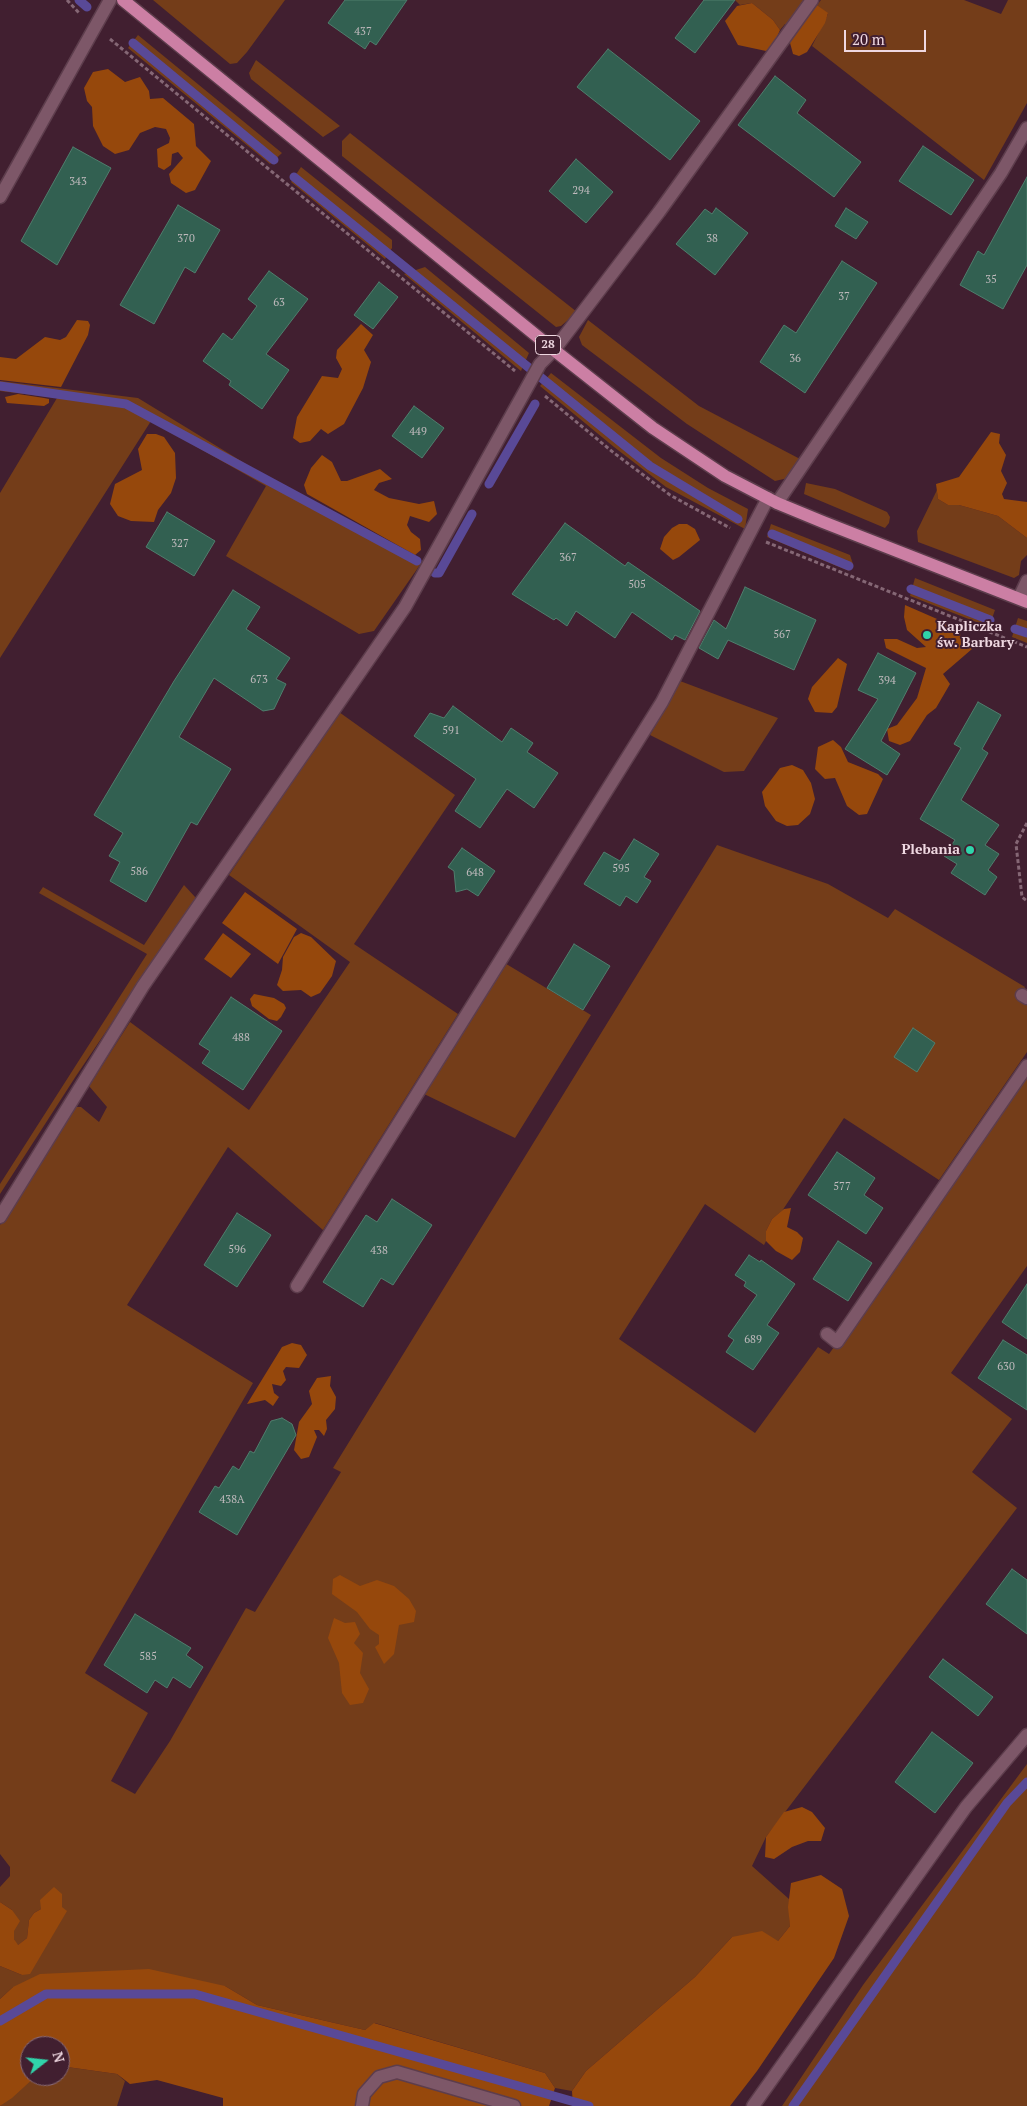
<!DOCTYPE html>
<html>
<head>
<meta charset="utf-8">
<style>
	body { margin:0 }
	#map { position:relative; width:1027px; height:2106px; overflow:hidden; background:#411f30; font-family:"PT Serif",serif }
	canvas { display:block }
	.north { position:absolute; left:20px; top:2036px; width:50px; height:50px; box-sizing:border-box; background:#411f30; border:1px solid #876977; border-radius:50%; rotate:74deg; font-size:14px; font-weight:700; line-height:20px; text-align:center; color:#efd8e1 }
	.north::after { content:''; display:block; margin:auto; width:18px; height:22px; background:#30d4aa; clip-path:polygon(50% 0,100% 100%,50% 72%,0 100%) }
	.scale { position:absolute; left:844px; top:30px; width:82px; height:22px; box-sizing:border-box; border:2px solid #efd8e1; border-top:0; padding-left:6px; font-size:15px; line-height:18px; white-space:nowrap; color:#efd8e1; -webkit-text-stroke:4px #411f30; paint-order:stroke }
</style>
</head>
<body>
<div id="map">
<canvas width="1027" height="2106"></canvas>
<div class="north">N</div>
<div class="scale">20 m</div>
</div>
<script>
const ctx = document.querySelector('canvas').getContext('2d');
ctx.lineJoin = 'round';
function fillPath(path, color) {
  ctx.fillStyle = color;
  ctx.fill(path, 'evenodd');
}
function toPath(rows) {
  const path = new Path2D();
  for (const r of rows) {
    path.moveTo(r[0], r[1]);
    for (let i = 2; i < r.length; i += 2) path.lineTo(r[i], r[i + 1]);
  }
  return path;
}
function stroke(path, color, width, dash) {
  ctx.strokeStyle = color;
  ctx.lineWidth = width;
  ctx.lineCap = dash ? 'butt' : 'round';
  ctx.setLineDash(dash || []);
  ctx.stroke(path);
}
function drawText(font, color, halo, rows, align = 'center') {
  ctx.font = font + ' "PT Serif",serif';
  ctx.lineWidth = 4;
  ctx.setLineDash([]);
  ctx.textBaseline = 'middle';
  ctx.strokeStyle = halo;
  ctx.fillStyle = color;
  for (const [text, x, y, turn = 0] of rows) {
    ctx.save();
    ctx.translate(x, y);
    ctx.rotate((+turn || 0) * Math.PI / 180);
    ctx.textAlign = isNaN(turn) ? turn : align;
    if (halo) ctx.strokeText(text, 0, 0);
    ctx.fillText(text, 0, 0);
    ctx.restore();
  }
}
fillPath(toPath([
	[153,0,285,0,247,52,237,63,230,64],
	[735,0,808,0,788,27,785,24,780,30,773,20,752,3,740,5],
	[821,0,964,0,1001,14,1008,0,1027,0,1027,103,984,180,812,46,828,14,817,5],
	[138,35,282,153,270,164,128,48],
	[256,60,340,126,323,137,251,79,249,73],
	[350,133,577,312,561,326,556,327,342,156,342,141],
	[301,167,392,240,392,248,385,259,291,182],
	[425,267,529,353,521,371,404,274],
	[588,320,699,406,800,459,788,478,775,481,687,424,582,345,579,337],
	[551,373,661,458,708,488,748,509,745,529,666,487,614,447,540,386],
	[0,381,138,398,282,486,422,562,374,631,359,634,226,556,266,486,151,421,0,658,0,493,57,398,0,391],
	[806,483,835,489,887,512,890,517,889,523,885,528,804,494],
	[937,490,938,499,948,505,959,505,998,516,1027,538,1027,555,1021,561,1019,575,1014,578,918,542,917,531],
	[771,524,850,555,853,564,849,571,767,537],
	[915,578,995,610,989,627,910,596],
	[1018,618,1027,621,1027,643,1012,637],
	[680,681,778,718,744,771,724,772,650,735],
	[339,712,455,795,354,944,458,1014,323,1230,228,1147,127,1305,253,1383,85,1673,148,1713,111,1781,135,1794,170,1741,246,1608,255,1612,341,1472,333,1468,717,845,828,884,888,918,895,909,1025,987,1018,999,1027,1005,1027,1052,939,1180,844,1118,782,1211,772,1219,766,1231,766,1241,764,1245,705,1204,619,1339,755,1433,818,1347,829,1354,1027,1075,1027,1266,951,1373,1012,1419,972,1472,1017,1508,766,1837,752,1866,789,1899,790,1926,778,1941,732,1937,695,1977,586,2071,572,2091,555,2088,545,2073,375,2023,365,2030,257,2005,225,1986,13,1987,0,1999,0,1966,22,1975,41,1909,34,1913,29,1920,27,1938,17,1946,14,1939,12,1910,0,1902,0,1887,10,1876,10,1867,0,1854,0,1225,74,1107,81,1107,99,1122,107,1107,89,1086,130,1022,249,1110,350,962,229,875],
	[184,885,196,898,76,1076,0,1194,0,1184,147,954,39,893,43,887,144,945],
	[503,962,591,1015,515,1138,422,1093],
	[1027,1764,1027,2106,782,2106,863,1985],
	[60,2066,117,2074,125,2081,117,2106,0,2106,34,2076,60,2076]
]), '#743d19');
fillPath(toPath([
	[752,3,773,20,780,30,773,46,766,51,738,45,725,21,737,6],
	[817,5,828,13,825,23,807,52,799,56,793,54,789,39,807,13],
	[108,69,125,82,140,77,149,91,150,99,163,98,194,124,196,146,211,161,195,190,186,193,171,183,169,174,183,158,178,152,172,154,171,165,164,170,158,167,157,149,169,143,170,138,166,129,155,127,140,133,129,150,115,154,103,146,93,126,92,107,87,101,84,88,93,72],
	[77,320,88,321,90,325,88,335,61,387,0,380,0,357,16,359,45,337,60,340,66,337],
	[361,324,373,335,364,350,371,362,363,388,344,424,328,434,321,429,310,441,300,443,293,438,297,417,322,376,338,378,342,369,336,358,337,350],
	[18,394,44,398,49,399,49,403,44,406,7,403,5,397],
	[991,432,1000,434,999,443,1006,455,1001,471,1007,483,1002,494,1004,499,1027,502,1027,538,998,516,959,505,948,505,938,499,936,484,959,477],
	[147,434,156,434,164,437,175,453,176,478,171,493,158,510,154,522,131,521,118,516,110,504,115,484,142,470,138,449],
	[322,455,332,462,341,481,347,481,380,469,392,479,379,483,374,490,389,498,419,504,434,501,437,514,429,522,410,516,407,525,411,532,420,539,421,550,415,555,307,494,304,485,311,468],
	[679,524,687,524,695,529,700,540,679,557,673,560,660,549,664,537,672,528],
	[905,605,960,629,961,642,968,644,972,649,943,674,950,684,936,708,927,715,910,741,900,745,889,741,887,729,897,725,917,698,926,668,886,648,884,639,897,639,917,648,926,647,907,630,904,617],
	[838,658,847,664,837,707,832,713,815,712,808,699,812,687],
	[833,740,841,747,848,762,878,774,883,779,867,814,859,815,847,806,835,778,825,779,815,769,818,747],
	[792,765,803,770,811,783,815,799,810,814,798,825,787,826,776,821,765,806,762,792,780,768],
	[245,892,297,929,278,964,222,923],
	[223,933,251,954,231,978,204,959],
	[301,933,311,937,336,961,332,976,320,993,311,997,301,990,283,991,277,985,282,970,283,957,294,937],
	[254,994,274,998,284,1004,286,1008,281,1017,277,1021,269,1019,252,1006,250,999],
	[791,1208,787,1227,797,1232,803,1238,800,1252,792,1260,776,1251,766,1241,766,1231,772,1219,784,1209],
	[292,1343,301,1345,307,1355,299,1368,286,1367,283,1371,286,1380,281,1386,272,1384,274,1393,279,1397,273,1406,265,1400,247,1404,282,1347],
	[331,1376,330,1386,336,1397,335,1409,326,1420,327,1429,324,1436,319,1430,314,1430,317,1437,309,1457,301,1459,294,1450,299,1422,312,1404,309,1391,317,1378],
	[340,1575,360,1586,377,1580,394,1586,409,1599,416,1611,414,1622,399,1625,394,1654,384,1664,375,1647,379,1644,379,1635,370,1629,357,1612,332,1594,333,1579],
	[334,1618,345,1623,355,1622,360,1634,354,1643,363,1653,360,1673,369,1689,363,1703,350,1705,342,1693,339,1663,328,1638],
	[802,1807,812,1812,825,1828,821,1841,808,1841,792,1847,774,1859,765,1857,766,1837,784,1812],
	[821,1875,842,1889,849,1916,834,1958,757,2071,730,2106,573,2106,572,2091,586,2071,695,1977,732,1937,762,1931,778,1941,790,1926,788,1907,791,1883],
	[54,1887,62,1894,62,1907,67,1911,30,1974,22,1975,0,1966,0,1902,12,1910,20,1921,14,1931,14,1939,18,1945,27,1938,29,1920,34,1913,41,1909,40,1900],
	[149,1969,225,1986,257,2005,365,2030,374,2023,545,2073,555,2088,549,2106,223,2106,223,2098,157,2080,130,2084,117,2074,60,2066,60,2046,30,2046,30,2076,36,2076,12,2098,0,2106,0,1999,13,1987,40,1974]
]), '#96480c');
stroke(toPath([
	[79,0,87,7],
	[133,43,274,160],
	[294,177,650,466,738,519],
	[0,386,126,404,417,561],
	[489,484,535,404],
	[772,534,849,566],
	[435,573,439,573,472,514],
	[911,589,990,620],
	[1015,629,1027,633],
	[0,2021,46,1994,195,1994,589,2106],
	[793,2106,1007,1803,1027,1782]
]), '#594997', 9);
const building = toPath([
	[345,0,407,0,376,45,370,41,365,49,328,23,345,0],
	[704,0,735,0,695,53,675,38,704,0],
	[608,49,700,121,670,160,577,87,608,49],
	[775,76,806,100,797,113,861,162,834,197,738,125,775,76],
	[923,146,974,180,951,215,899,181,923,146],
	[73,147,111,168,57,265,21,241,73,147],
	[576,159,613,192,586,223,549,191,576,159],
	[1027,177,1027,265,1003,309,960,285,978,251,984,255,1027,177],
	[178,205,220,230,195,273,185,267,154,324,120,305,178,205],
	[716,208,748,233,715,275,676,244,705,209,712,214,716,208],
	[846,208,868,222,856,239,835,226,846,208],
	[842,261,877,283,805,393,760,362,784,325,796,333,842,261],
	[269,271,308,299,266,354,289,370,262,409,229,385,231,381,203,361,223,333,232,340,257,306,248,299,269,271],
	[379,282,398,297,373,329,354,315,379,282],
	[414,406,444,428,422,458,392,436,414,406],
	[167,512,215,541,194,576,146,547,167,512],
	[565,523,625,566,628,562,700,611,685,640,675,635,672,640,632,612,615,638,576,611,567,626,556,618,554,620,512,594,565,523],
	[745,587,816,620,794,670,728,640,718,659,699,648,714,620,726,629,745,587],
	[233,590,260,607,246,629,290,658,276,679,286,684,274,709,263,711,214,678,179,737,231,769,197,825,191,822,146,902,110,881,120,862,109,856,123,833,94,815,174,681,233,590],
	[878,653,916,673,881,741,900,754,887,775,845,749,878,699,858,690,878,653],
	[978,702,1001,715,982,749,988,753,961,800,999,825,985,845,999,854,988,870,997,877,985,895,951,873,957,864,944,856,955,840,920,819,961,748,954,744,978,702],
	[453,706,502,742,511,728,533,743,527,752,558,773,534,808,507,789,480,828,455,811,476,779,414,736,430,713,444,718,453,706],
	[634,839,659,854,644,877,651,881,637,903,626,896,620,906,584,884,604,852,620,861,634,839],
	[462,848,495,871,478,896,467,889,456,892,454,871,448,867,462,848],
	[574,944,610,966,583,1010,547,988,574,944],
	[231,997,282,1031,243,1090,202,1063,210,1051,199,1044,231,997],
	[913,1028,935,1043,917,1072,894,1057,913,1028],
	[837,1152,875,1178,864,1195,883,1208,866,1234,808,1195,837,1152],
	[392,1199,432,1225,393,1285,381,1278,363,1307,323,1282,366,1215,377,1222,392,1199],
	[237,1213,271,1235,237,1287,204,1265,237,1213],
	[838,1241,872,1263,848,1301,813,1279,838,1241],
	[749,1255,760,1262,761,1260,795,1284,767,1325,779,1333,753,1370,726,1352,734,1340,728,1336,757,1295,744,1286,746,1282,735,1275,749,1255],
	[1027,1284,1027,1339,1002,1322,1027,1284],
	[1003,1340,1027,1355,1027,1410,978,1378,1003,1340],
	[282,1418,292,1424,296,1435,237,1535,199,1512,215,1486,219,1488,233,1466,239,1470,250,1451,254,1453,271,1421,282,1418],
	[1012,1569,1027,1580,1027,1634,986,1604,1012,1569],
	[135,1614,191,1648,186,1655,203,1667,190,1688,173,1677,167,1688,155,1680,147,1693,104,1665,135,1614],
	[943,1659,993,1697,978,1716,929,1677,943,1659],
	[932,1732,973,1763,935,1813,895,1782,932,1732]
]);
fillPath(building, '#326051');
stroke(building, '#4f7e6d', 1);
const minor = toPath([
	[0,197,110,0],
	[777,503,1001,173,1027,128],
	[1019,598,1027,581],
	[1022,995,1027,998],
	[0,1217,143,986,405,607,540,364,554,350,659,212,812,0],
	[297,1286,662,702,768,498],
	[827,1334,837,1342,1027,1066],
	[362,2106,364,2094,379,2077,397,2072,514,2106],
	[753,2106,966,1807,1027,1735]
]);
const major = toPath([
	[123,0,554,350,653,428,725,476,777,503,823,522,1027,602]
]);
stroke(minor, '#5d3d4c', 15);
stroke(major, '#5d3d4c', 15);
stroke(toPath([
	[67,0,80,14],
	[110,39,515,371],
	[545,396,614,453,670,495,730,528],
	[766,542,1027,647],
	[1027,823,1016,844,1022,897,1027,901]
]), '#856775', 3, [4, 2.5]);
stroke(minor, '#7d5768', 12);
stroke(major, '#cc7fa4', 12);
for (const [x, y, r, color] of [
	[927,635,5,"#30d4aa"],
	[970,850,5,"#30d4aa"]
]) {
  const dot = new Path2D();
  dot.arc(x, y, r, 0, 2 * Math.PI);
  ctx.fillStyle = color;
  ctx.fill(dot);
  stroke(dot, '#411f30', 2);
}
drawText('11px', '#c0babd', null, [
	["437",363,32],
	["343",78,182],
	["294",581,191],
	["370",186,239],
	["38",712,239],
	["35",991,280],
	["37",844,297],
	["63",279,303],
	["36",795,359],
	["449",418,432],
	["327",180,544],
	["367",568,558],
	["505",637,585],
	["567",782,635],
	["673",259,680],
	["394",887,681],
	["591",451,731],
	["595",621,869],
	["586",139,872],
	["648",475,873],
	["488",241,1038],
	["577",842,1187],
	["596",237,1250],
	["438",379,1251],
	["689",753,1340],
	["630",1006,1367],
	["438A",232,1500],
	["585",148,1657]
]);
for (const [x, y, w] of [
	[548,345,25]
]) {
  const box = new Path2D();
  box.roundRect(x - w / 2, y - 9.5, w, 19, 4);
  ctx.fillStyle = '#411f30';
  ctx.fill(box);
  stroke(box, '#efd8e1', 1);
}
drawText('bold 12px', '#efd8e1', null, [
	["28",548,345]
]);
drawText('bold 14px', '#efd8e1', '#411f30', [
	["Kapliczka",937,627],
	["św. Barbary",937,643],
	["Plebania",960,850,"right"]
], 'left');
</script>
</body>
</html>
